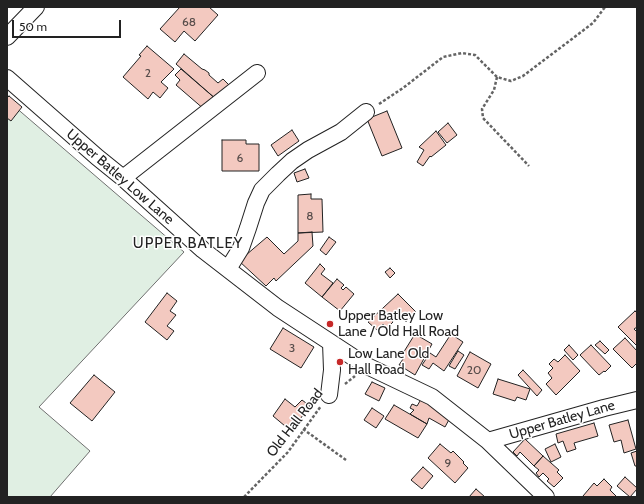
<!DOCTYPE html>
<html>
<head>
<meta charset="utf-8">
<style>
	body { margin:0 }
	#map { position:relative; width:644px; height:504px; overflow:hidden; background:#fff; font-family:Cabin,sans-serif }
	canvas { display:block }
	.frame { position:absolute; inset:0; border:8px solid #222; pointer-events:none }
	.scale { position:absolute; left:12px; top:20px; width:109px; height:18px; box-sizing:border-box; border:2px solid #222; border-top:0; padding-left:5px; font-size:12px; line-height:14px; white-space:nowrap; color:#222; -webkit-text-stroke:3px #fff; paint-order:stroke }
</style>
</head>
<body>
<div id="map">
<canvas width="644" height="504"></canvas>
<div class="frame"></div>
<div class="scale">50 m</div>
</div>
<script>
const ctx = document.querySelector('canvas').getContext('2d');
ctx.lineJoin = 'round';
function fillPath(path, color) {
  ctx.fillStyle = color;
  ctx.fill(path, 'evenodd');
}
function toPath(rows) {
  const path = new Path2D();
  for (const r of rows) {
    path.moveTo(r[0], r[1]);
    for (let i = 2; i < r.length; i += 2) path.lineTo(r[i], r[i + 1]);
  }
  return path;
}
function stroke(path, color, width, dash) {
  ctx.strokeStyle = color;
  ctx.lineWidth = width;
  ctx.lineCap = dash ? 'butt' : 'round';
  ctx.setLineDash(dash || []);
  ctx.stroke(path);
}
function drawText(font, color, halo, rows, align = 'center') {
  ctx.font = font + ' Cabin,sans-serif';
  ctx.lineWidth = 3;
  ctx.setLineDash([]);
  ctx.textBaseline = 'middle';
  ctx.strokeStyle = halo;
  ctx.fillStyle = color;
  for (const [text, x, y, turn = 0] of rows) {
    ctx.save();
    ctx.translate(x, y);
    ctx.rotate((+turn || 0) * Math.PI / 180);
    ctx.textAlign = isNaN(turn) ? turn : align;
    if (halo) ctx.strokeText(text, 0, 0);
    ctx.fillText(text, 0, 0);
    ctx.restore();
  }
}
const green = toPath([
	[7,100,184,252,39,407,90,451,50,497,7,497,7,100]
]);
fillPath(green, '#e0efe3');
stroke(green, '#6f6f6f', 1);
const building = toPath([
	[180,7,209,7,218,15,195,41,184,31,175,42,160,29,180,7],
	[147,46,174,69,161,82,168,88,160,98,153,92,148,99,123,77,141,56,139,55,147,46],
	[184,54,202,69,205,70,209,73,209,75,218,83,223,79,232,88,217,100,176,64,184,54],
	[181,69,217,100,205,110,176,85,180,80,175,75,181,69],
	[9,96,22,107,11,121,7,118,7,98,9,96],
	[387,111,402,148,382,156,367,119,387,111],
	[448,123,457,135,447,143,438,132,448,123],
	[292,130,299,141,278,156,271,145,292,130],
	[436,131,446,145,431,157,430,156,423,166,417,162,424,150,419,147,436,131],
	[222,140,246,140,246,144,259,144,259,171,222,171,222,140],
	[305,169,309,178,297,182,294,173,305,169],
	[311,194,311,199,322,199,323,232,298,233,298,195,311,194],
	[312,232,313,246,276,281,274,278,266,286,239,261,267,237,284,254,298,241,298,233,312,232],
	[329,237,336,242,326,255,320,250,329,237],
	[320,264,325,269,321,274,333,283,322,297,305,283,320,264],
	[390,268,395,273,390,278,385,272,390,268],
	[337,279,344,285,341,288,343,290,346,287,354,294,340,311,322,297,337,279],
	[167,293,177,301,170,311,176,315,167,326,174,331,167,340,145,322,167,293],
	[398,294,416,312,406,322,397,312,390,318,393,322,387,328,383,324,377,330,368,322,398,294],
	[635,311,637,313,637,327,634,329,637,332,637,346,618,327,635,311],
	[283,328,314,347,301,368,270,349,283,328],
	[415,334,432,344,415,375,399,365,403,359,400,358,415,334],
	[451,334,463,342,444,371,433,363,429,369,422,365,430,353,436,357,451,334],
	[625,338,637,351,637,363,632,368,613,349,625,338],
	[600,341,609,350,605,354,595,345,600,341],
	[569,345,578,355,573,360,564,350,569,345],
	[591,345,611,366,605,372,604,371,599,375,580,355,591,345],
	[458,351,464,355,455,369,449,366,458,351],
	[470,352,491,364,478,388,457,376,470,352],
	[565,355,580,371,556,395,546,384,552,378,548,373,553,368,549,364,554,359,558,362,565,355],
	[523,370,542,390,537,396,518,375,523,370],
	[94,375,115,392,92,421,70,403,94,375],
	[498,379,530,389,526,400,517,397,515,401,493,394,498,379],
	[372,382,385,388,379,401,365,394,372,382],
	[423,396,451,416,445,427,429,418,427,424,410,414,414,410,410,408,412,404,417,406,423,396],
	[285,399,295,407,302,400,310,406,291,431,273,416,285,399],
	[394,405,427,424,418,438,385,419,394,405],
	[372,408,384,416,376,428,364,420,372,408],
	[628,420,636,449,624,453,621,440,614,442,609,425,628,420],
	[594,423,598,436,574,443,576,449,567,452,563,441,558,443,556,434,594,423],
	[525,439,543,456,534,466,520,452,517,456,513,452,525,439],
	[440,444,451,453,453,451,464,462,463,463,468,468,455,483,428,458,440,444],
	[555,444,561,457,551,462,545,449,555,444],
	[637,451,637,466,635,466,631,453,637,451],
	[543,456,559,470,557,472,563,478,554,487,547,481,549,479,543,473,539,477,536,473,539,470,534,466,543,456],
	[423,467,433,476,422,489,411,480,423,467],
	[625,477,637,488,637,489,630,497,617,486,625,477],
	[604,479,612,487,610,490,617,497,584,497,583,496,594,483,597,486,604,479],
	[476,489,485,497,469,497,476,489]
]);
fillPath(building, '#f3c9c0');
stroke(building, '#222', 1);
const minor = toPath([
	[7,37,36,7],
	[7,78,97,157,123,178,203,250,278,308,365,365,432,397,488,441,546,497],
	[123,178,257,73],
	[228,269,241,248,248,228,256,203,262,190,278,174,292,161,308,150,341,132,366,112],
	[329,395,332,370,331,343],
	[488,441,604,408,637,400]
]);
stroke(minor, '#222', 18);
stroke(toPath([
	[497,77,494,90,482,109,483,118,529,166],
	[379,104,403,88,443,57,462,53,475,55,497,77,511,81,523,76,593,23,605,7],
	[345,384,355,376],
	[303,429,346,460],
	[244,497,288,452,321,406]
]), '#646464', 2.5, [3, 2]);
stroke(minor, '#fff', 16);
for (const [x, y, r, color] of [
	[330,324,4,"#c62828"],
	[340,362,4,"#c62828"]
]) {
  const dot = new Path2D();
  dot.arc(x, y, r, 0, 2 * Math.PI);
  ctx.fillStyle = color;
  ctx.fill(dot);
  stroke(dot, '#fff', 1.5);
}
drawText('12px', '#564c4a', null, [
	["68",189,22],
	["2",148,73],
	["6",240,158],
	["8",310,216],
	["3",292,348],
	["20",474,370],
	["9",448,463]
]);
drawText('14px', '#222', '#fff', [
	["Upper Batley Low Lane",120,177,41],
	["Upper Batley Lane",562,420,-16],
	["Old Hall Road",295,423,-52]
]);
drawText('14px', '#222', '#fff', [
	["Upper Batley Low",338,316],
	["Lane / Old Hall Road",338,332],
	["Low Lane Old",348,354],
	["Hall Road",348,370]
], 'left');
ctx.letterSpacing = '1px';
drawText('15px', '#222', '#fff', [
	["UPPER BATLEY",188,244]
]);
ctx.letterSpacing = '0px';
</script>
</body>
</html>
